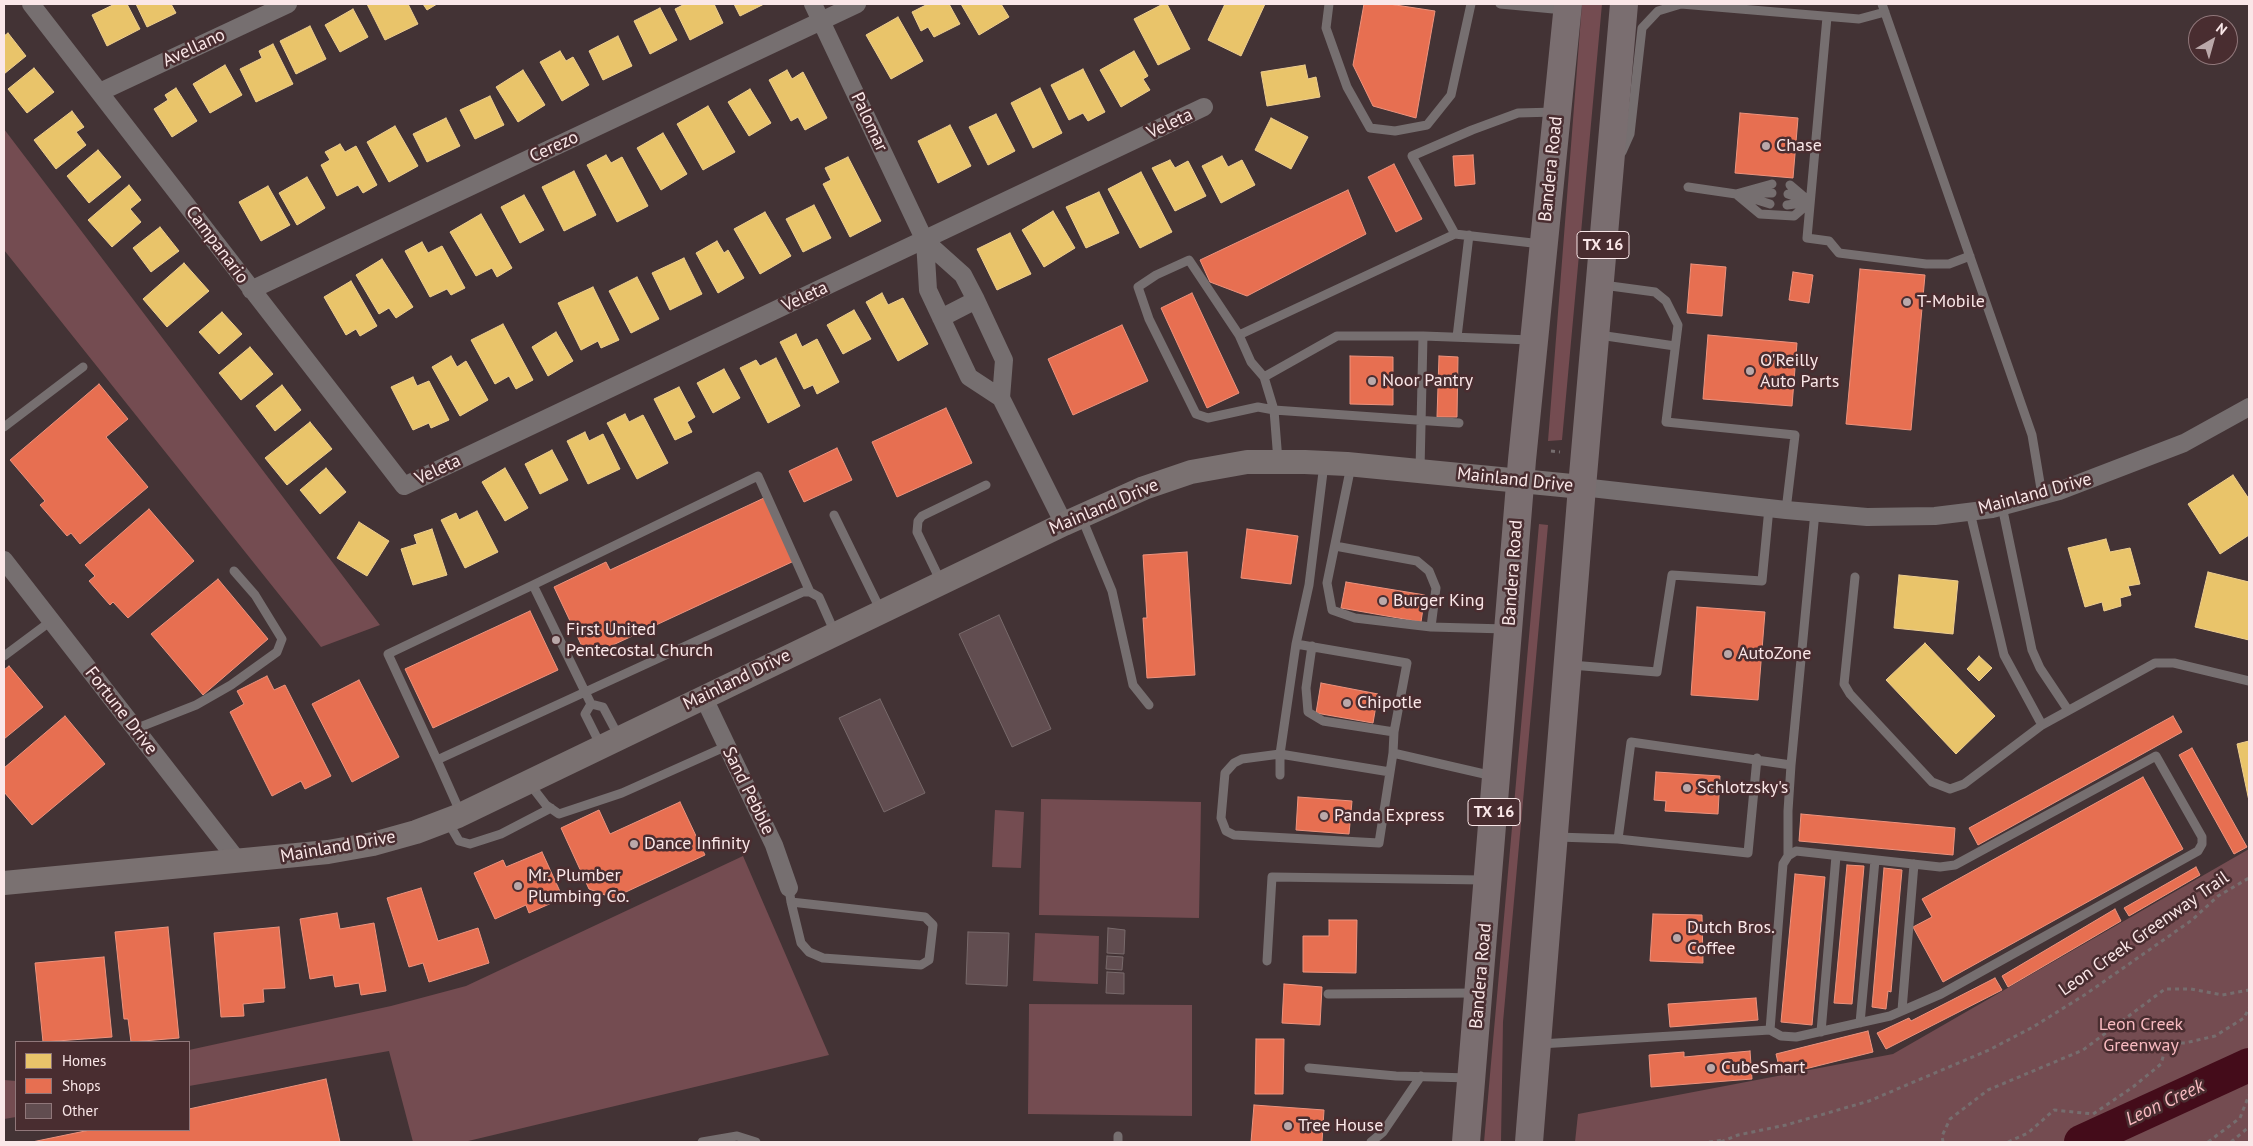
<!DOCTYPE html>
<html>
<head>
<meta charset="utf-8">
<style>
	body { margin:0 }
	#map { position:relative; width:2253px; height:1146px; overflow:hidden; background:#433335; font-family:"PT Sans",sans-serif }
	canvas { display:block }
	.frame { position:absolute; inset:0; border:5px solid #fae7e8; pointer-events:none }
	.legend { position:absolute; left:15px; top:1041px; width:175px; height:90px; box-sizing:border-box; background:#492d30; border:1px solid #90777a; margin:0; padding:6px 9px; list-style:none; font-size:15px; color:#fae7e8 }
	.legend li { display:flex; align-items:center; gap:10px; height:25px }
	.legend b { width:25px; border:1px solid #90777a }
	.north { position:absolute; left:2188px; top:15px; width:50px; height:50px; box-sizing:border-box; background:#492d30; border:1px solid #90777a; border-radius:50%; rotate:38deg; font-size:14px; font-weight:700; line-height:20px; text-align:center; color:#fae7e8 }
	.north::after { content:''; display:block; margin:auto; width:18px; height:22px; background:#baa8a9; clip-path:polygon(50% 0,100% 100%,50% 72%,0 100%) }
</style>
</head>
<body>
<div id="map">
<canvas width="2253" height="1146"></canvas>
<div class="frame"></div>
<ul class="legend">
<li><b style="height:14px;background:#e9c46a"></b>Homes</li>
<li><b style="height:14px;background:#e76f51"></b>Shops</li>
<li><b style="height:14px;background:#614d50"></b>Other</li>
</ul>
<div class="north">N</div>
</div>
<script>
const ctx = document.querySelector('canvas').getContext('2d');
ctx.lineJoin = 'round';
function fillPath(path, color) {
  ctx.fillStyle = color;
  ctx.fill(path, 'evenodd');
}
function toPath(rows) {
  const path = new Path2D();
  for (const r of rows) {
    path.moveTo(r[0], r[1]);
    for (let i = 2; i < r.length; i += 2) path.lineTo(r[i], r[i + 1]);
  }
  return path;
}
function stroke(path, color, width, dash) {
  ctx.strokeStyle = color;
  ctx.lineWidth = width;
  ctx.lineCap = dash ? 'butt' : 'round';
  ctx.setLineDash(dash || []);
  ctx.stroke(path);
}
function drawText(font, color, halo, rows, align = 'center') {
  ctx.font = font + ' "PT Sans",sans-serif';
  ctx.lineWidth = 5;
  ctx.setLineDash([]);
  ctx.textBaseline = 'middle';
  ctx.strokeStyle = halo;
  ctx.fillStyle = color;
  for (const [text, x, y, turn = 0] of rows) {
    ctx.save();
    ctx.translate(x, y);
    ctx.rotate((+turn || 0) * Math.PI / 180);
    ctx.textAlign = isNaN(turn) ? turn : align;
    if (halo) ctx.strokeText(text, 0, 0);
    ctx.fillText(text, 0, 0);
    ctx.restore();
  }
}
fillPath(toPath([
	[1582,4,1602,4,1562,440,1548,441],
	[4,129,380,625,321,647,4,250],
	[1539,524,1548,525,1503,1022,1501,1142,1484,1142],
	[1041,799,1201,802,1199,918,1039,915],
	[995,810,1024,812,1021,868,992,867],
	[2249,849,2249,1142,1575,1142,1578,1114,1893,1054],
	[743,856,829,1055,464,1142,413,1142,389,1051,189,1086,189,1050,391,1006,466,986],
	[1035,933,1099,936,1098,984,1033,981],
	[1029,1004,1192,1005,1192,1116,1028,1114],
	[4,1080,16,1081,16,1117,4,1119]
]), '#744c51');
const homes = toPath([
	[115,4,127,4,140,29,107,46,92,15,115,4],
	[136,4,171,4,176,13,147,27,136,4],
	[367,4,408,4,418,24,385,40,367,4],
	[423,4,437,4,427,10,423,4],
	[685,4,714,4,723,23,690,40,675,9,685,4],
	[734,4,764,4,740,16,734,4],
	[928,4,949,4,960,24,934,37,928,27,921,31,912,12,928,4],
	[961,4,1001,4,1009,17,979,35,961,4],
	[1163,4,1167,4,1190,49,1158,65,1134,19,1163,4],
	[1225,4,1265,4,1241,56,1208,40,1225,4],
	[660,8,677,40,650,54,634,21,660,8],
	[353,9,368,37,340,52,325,25,353,9],
	[898,17,923,61,891,79,866,35,898,17],
	[310,26,326,59,296,74,280,41,310,26],
	[8,33,26,56,4,74,4,36,8,33],
	[618,36,632,66,603,80,589,51,618,36],
	[273,44,293,84,256,102,240,69,262,58,259,51,273,44],
	[560,51,566,61,573,57,589,85,562,101,540,62,560,51],
	[1134,51,1148,76,1143,79,1150,90,1121,107,1100,70,1134,51],
	[225,65,242,95,210,113,193,84,225,65],
	[1305,65,1308,79,1316,77,1320,97,1267,106,1261,72,1305,65],
	[34,68,54,92,27,113,8,89,34,68],
	[1083,69,1105,112,1088,121,1083,113,1069,120,1051,85,1083,69],
	[523,70,545,105,518,122,496,87,523,70],
	[787,70,792,79,803,72,827,118,805,130,798,117,791,121,769,80,787,70],
	[176,88,197,121,172,137,154,109,168,100,165,95,176,88],
	[1040,88,1062,133,1033,148,1011,103,1040,88],
	[750,89,771,123,749,136,728,102,750,89],
	[490,96,504,125,475,139,460,110,490,96],
	[708,106,735,152,703,170,677,124,708,106],
	[72,111,84,127,76,132,86,145,56,169,34,140,72,111],
	[996,114,1015,151,988,165,969,127,996,114],
	[446,118,460,146,427,162,413,134,446,118],
	[1271,118,1308,137,1291,169,1255,150,1271,118],
	[950,125,971,166,938,183,918,141,950,125],
	[395,126,418,166,389,182,367,142,395,126],
	[663,133,687,174,661,190,637,148,663,133],
	[340,144,345,152,356,146,377,185,363,193,358,185,337,196,321,165,330,160,325,152,340,144],
	[98,150,121,177,89,203,67,176,98,150],
	[606,155,611,163,622,157,648,206,617,222,587,165,606,155],
	[1222,156,1228,167,1242,160,1255,185,1221,203,1202,166,1222,156],
	[848,157,881,221,850,237,823,184,831,180,825,168,848,157],
	[1170,160,1175,168,1188,161,1206,196,1175,211,1152,168,1170,160],
	[574,171,596,215,564,231,542,187,574,171],
	[1141,172,1172,232,1140,248,1108,189,1141,172],
	[307,177,325,208,297,225,279,193,307,177],
	[129,185,141,200,130,209,141,222,112,247,88,220,129,185],
	[268,186,290,225,261,241,239,202,268,186],
	[1099,192,1119,233,1086,248,1066,207,1099,192],
	[524,195,544,230,520,243,501,207,524,195],
	[814,205,831,238,803,252,786,219,814,205],
	[1053,211,1075,248,1044,267,1022,230,1053,211],
	[765,212,791,256,760,274,734,229,765,212],
	[481,214,512,268,497,277,492,268,476,276,450,232,481,214],
	[160,227,179,251,151,272,133,248,160,227],
	[1010,233,1031,274,997,290,977,249,1010,233],
	[717,241,724,253,728,250,744,278,718,293,696,253,717,241],
	[422,242,428,253,442,246,465,288,451,295,447,289,430,297,405,251,422,242],
	[684,258,702,294,670,310,652,273,684,258],
	[382,259,413,307,396,318,389,308,379,314,356,275,382,259],
	[184,263,209,291,167,327,143,299,184,263],
	[637,277,659,319,631,333,609,291,637,277],
	[351,281,377,326,360,336,356,329,346,335,324,297,351,281],
	[593,287,619,340,601,348,598,341,581,350,558,303,593,287],
	[882,293,888,305,903,298,928,344,898,361,866,302,882,293],
	[854,310,871,339,843,354,827,325,854,310],
	[222,312,242,334,219,354,199,332,222,312],
	[503,324,533,380,516,389,509,376,495,384,471,340,503,324],
	[556,332,573,361,548,376,532,347,556,332],
	[796,334,802,347,817,339,839,382,817,394,813,385,804,389,780,342,796,334],
	[250,347,273,374,241,400,219,373,250,347],
	[451,356,457,367,466,361,488,400,460,416,432,367,451,356],
	[776,358,800,406,768,423,740,368,756,360,760,366,776,358],
	[724,369,740,398,713,413,697,383,724,369],
	[413,377,417,386,429,381,449,420,431,428,429,423,413,430,391,387,413,377],
	[282,385,301,410,275,431,256,406,282,385],
	[679,387,695,417,687,422,692,432,675,440,654,399,679,387],
	[625,414,629,422,643,415,668,463,637,479,607,423,625,414],
	[310,422,332,449,287,485,265,458,310,422],
	[585,432,589,441,603,434,620,469,588,484,567,441,585,432],
	[552,450,568,480,540,494,525,464,552,450],
	[326,468,346,492,320,514,300,490,326,468],
	[505,468,528,508,505,521,482,482,505,468],
	[2233,475,2249,499,2249,535,2220,554,2188,504,2233,475],
	[477,511,498,552,465,568,441,520,456,513,459,520,477,511],
	[359,522,389,541,367,576,337,558,359,522],
	[432,529,447,575,413,585,401,549,417,544,414,535,432,529],
	[2106,539,2110,552,2130,548,2140,584,2128,586,2131,595,2120,598,2121,606,2104,611,2102,602,2085,607,2068,548,2106,539],
	[2208,572,2249,582,2249,640,2195,627,2208,572],
	[1899,575,1958,581,1953,634,1894,628,1899,575],
	[1925,643,1995,716,1956,754,1886,680,1925,643],
	[1979,656,1992,668,1979,681,1967,669,1979,656],
	[2249,741,2249,801,2237,744,2249,741]
]);
fillPath(homes, '#e9c46a');
stroke(homes, '#eece90', 1);
const shops = toPath([
	[1364,4,1389,4,1435,11,1416,118,1373,106,1353,65,1364,4],
	[1740,113,1798,118,1793,178,1735,173,1740,113],
	[1473,155,1475,184,1455,186,1453,156,1473,155],
	[1394,164,1422,219,1396,232,1368,177,1394,164],
	[1348,190,1366,234,1247,296,1210,282,1200,260,1348,190],
	[1691,264,1726,267,1722,316,1687,313,1691,264],
	[1860,269,1925,275,1911,430,1846,424,1860,269],
	[1793,272,1813,275,1809,303,1789,300,1793,272],
	[1192,293,1239,393,1207,408,1161,308,1192,293],
	[1122,325,1148,381,1073,415,1048,359,1122,325],
	[1708,335,1797,343,1792,406,1703,399,1708,335],
	[1350,356,1393,357,1393,405,1350,404,1350,356],
	[1439,356,1458,357,1457,417,1437,417,1439,356],
	[99,384,128,419,106,437,148,487,80,544,71,533,67,536,40,505,45,501,10,460,99,384],
	[946,408,972,463,897,497,872,442,946,408],
	[837,448,852,480,804,502,789,471,837,448],
	[764,498,794,561,587,657,554,587,606,562,610,570,764,498],
	[149,509,194,561,128,618,113,602,110,605,89,581,95,576,85,565,149,509],
	[1247,529,1298,536,1291,584,1241,578,1247,529],
	[1187,552,1195,675,1147,678,1143,618,1147,618,1143,555,1187,552],
	[218,579,268,639,203,695,151,634,218,579],
	[1346,582,1425,595,1421,622,1341,608,1346,582],
	[1697,607,1765,612,1758,700,1691,695,1697,607],
	[530,611,558,670,433,728,405,669,530,611],
	[9,666,43,707,4,739,4,670,9,666],
	[267,676,274,690,285,685,331,776,305,789,301,781,272,796,230,712,244,704,237,691,267,676],
	[359,680,399,757,352,782,312,704,359,680],
	[1321,683,1378,694,1373,723,1316,713,1321,683],
	[65,716,105,764,32,825,4,792,4,768,65,716],
	[2173,716,2182,732,1978,845,1969,828,2173,716],
	[2192,748,2247,847,2234,854,2179,755,2192,748],
	[1656,772,1720,776,1718,814,1665,811,1666,801,1654,800,1656,772],
	[2143,777,2183,849,1943,982,1913,927,1932,917,1922,899,2143,777],
	[1298,797,1352,801,1349,834,1296,830,1298,797],
	[680,802,705,855,613,898,589,889,561,828,599,810,610,834,680,802],
	[1801,814,1955,828,1953,855,1799,841,1801,814],
	[542,852,563,898,529,913,526,905,495,919,474,873,503,860,506,867,542,852],
	[1847,865,1864,866,1852,1004,1834,1003,1847,865],
	[2196,867,2200,875,2129,916,2124,908,2196,867],
	[1884,868,1902,870,1891,992,1888,991,1886,1009,1872,1007,1884,868],
	[1795,874,1825,877,1812,1025,1781,1022,1795,874],
	[421,888,438,941,478,928,489,963,429,982,423,963,409,967,387,898,421,888],
	[2115,909,2121,921,2008,987,2002,976,2115,909],
	[337,913,340,929,374,923,386,991,361,995,359,983,335,987,333,975,310,979,300,919,337,913],
	[1653,914,1702,915,1703,963,1650,961,1653,914],
	[1329,920,1357,920,1356,973,1303,972,1303,936,1329,936,1329,920],
	[168,927,179,1038,131,1042,128,1019,124,1019,115,932,168,927],
	[279,927,285,988,263,989,264,1002,243,1004,244,1016,221,1017,214,933,279,927],
	[104,957,112,1037,43,1042,35,963,104,957],
	[1995,978,2002,990,1886,1049,1877,1033,1909,1018,1911,1021,1995,978],
	[1284,984,1322,987,1320,1025,1282,1023,1284,984],
	[1756,998,1758,1020,1670,1027,1668,1004,1756,998],
	[1868,1031,1873,1052,1781,1075,1776,1054,1868,1031],
	[1256,1039,1284,1039,1283,1094,1255,1094,1256,1039],
	[1750,1051,1752,1079,1651,1087,1649,1055,1684,1052,1684,1057,1750,1051],
	[326,1079,340,1142,32,1142,90,1130,189,1130,189,1109,326,1079],
	[1254,1105,1324,1110,1322,1142,1251,1142,1254,1105]
]);
fillPath(shops, '#e76f51');
stroke(shops, '#ed937e', 1);
stroke(toPath([
	[2081,1142,2249,1065]
]), '#440c1a', 34);
const building = toPath([
	[999,615,1051,729,1012,747,959,634,999,615],
	[880,699,925,793,884,812,839,718,880,699],
	[1108,928,1125,930,1124,954,1107,953,1108,928],
	[968,932,1009,933,1007,986,966,984,968,932],
	[1107,956,1123,957,1122,970,1106,969,1107,956],
	[1107,972,1124,973,1124,994,1106,993,1107,972]
]);
fillPath(building, '#614d50');
stroke(building, '#786a6b', 1);
stroke(toPath([
	[1551,451,1560,452],
	[1709,1142,1723,1140],
	[1721,1142,1738,1135,1786,1125,1869,1101,1989,1050,2033,1027,2086,994,2192,920,2218,896,2249,878],
	[1943,1142,1942,1136,1950,1119,1988,1090,2083,1050,2165,989,2191,989,2222,995,2249,990],
	[2008,1142,2028,1133,2054,1110,2093,1114,2133,1087,2161,1064,2167,1043,2185,1043,2215,1036,2244,1018,2249,1008],
	[2208,1142,2240,1118,2249,1095],
	[2231,1142,2249,1127]
]), '#766d6e', 3, [4, 4]);
stroke(toPath([
	[1329,4,1326,28,1347,87,1370,128,1395,131,1427,125,1451,95,1471,4],
	[1500,4,1564,10],
	[1882,4,2032,435,2042,495],
	[1827,17,1807,238,1829,241,1839,253,1926,264,1949,264,1970,256],
	[1622,152,1630,134,1642,28,1658,11,1681,4,1859,19,1885,12],
	[1772,184,1736,194,1760,214,1794,216,1810,202,1790,185],
	[1688,187,1736,194],
	[1749,193,1772,193],
	[1741,195,1770,204],
	[1787,205,1810,202,1788,194],
	[1455,234,1412,156,1472,130,1518,113,1555,112],
	[1603,285,1655,292,1666,301,1678,325,1666,422,1795,435,1786,510],
	[1239,335,1189,260,1156,275,1138,287,1149,319,1196,414,1208,418,1258,407,1274,410,1264,377],
	[1599,335,1675,346],
	[1423,336,1337,336,1264,377,1251,362,1239,335,1455,234,1541,244],
	[1457,337,1469,235],
	[4,427,83,367],
	[1278,461,1274,410,1459,423],
	[1351,466,1327,583,1332,610,1355,618,1431,627,1506,629],
	[1420,470,1423,336,1531,340],
	[2002,506,2032,650,2040,668,2068,710],
	[1970,512,2004,655,2042,725],
	[834,515,881,611],
	[1081,516,1112,591,1133,685,1149,705],
	[1335,546,1417,561,1429,571,1436,588,1431,627],
	[1855,577,1844,684,1850,694,1932,782,1950,789,1964,784,2042,725,2155,663,2174,663,2249,681],
	[941,582,917,532,918,521,922,516,986,485],
	[1296,644,1309,585,1324,464],
	[1312,646,1306,688,1308,712,1323,721,1394,732],
	[4,656,51,621],
	[1571,665,1657,672,1672,575,1762,581,1769,508],
	[591,704,533,585,758,476,810,592],
	[135,729,196,705,231,685,277,652,282,639,255,595,234,571],
	[601,746,585,714,591,704,603,707,619,737],
	[1393,753,1493,776],
	[437,760,388,654,533,585],
	[1280,775,1280,754,1242,759,1234,763,1225,773,1221,818,1226,831,1234,835,1379,843,1393,753,1394,732,1407,663,1296,644,1280,754,1390,772],
	[529,783,546,805,559,814,622,793,727,746],
	[461,814,437,760,803,592,810,592,819,597,835,633],
	[448,822,459,841,470,844,501,834,551,808],
	[1557,837,1618,839,1631,742,1791,765,1815,512],
	[1618,839,1748,853,1757,758],
	[1788,856,1788,811,1791,765],
	[789,888,791,902,801,943,809,952,823,958,921,965,929,960,933,925,925,917,791,902],
	[1267,961,1272,877,1484,880],
	[1328,994,1475,993],
	[1902,1010,1914,864],
	[1860,1023,1875,860],
	[1821,1032,1836,856],
	[1540,1044,1770,1030,1781,1036,1796,1037,1890,1016,1941,994,2198,851,2202,844,2202,837,2156,756,1955,865,1940,867,1796,851,1788,856,1783,864,1770,1030],
	[1309,1068,1396,1076,1470,1078],
	[702,1142,737,1136,756,1142],
	[1118,1142,1118,1136],
	[1371,1142,1383,1132,1421,1076]
]), '#766f70', 9);
stroke(toPath([
	[31,4,404,486,1204,107],
	[813,4,925,241,928,290,969,377,1001,398,1064,524],
	[100,92,288,4],
	[925,241,963,275,976,300,1004,360,1001,398],
	[251,290,857,4],
	[941,318,976,300],
	[1582,487,1786,510,1867,517,1935,516,1992,509,2059,491,2184,443,2249,407],
	[4,560,238,861],
	[703,696,774,845,789,888]
]), '#766f70', 18);
stroke(toPath([
	[4,883,328,852,373,844,416,832,458,816,1064,524,1144,488,1191,472,1247,462,1305,462,1347,464,1582,487]
]), '#7a7171', 24);
stroke(toPath([
	[1466,1142,1522,460,1568,4],
	[1529,1142,1582,487,1624,4]
]), '#7a6e70', 28);
for (const [x, y, r, color] of [
	[1766,146,5,"#baa8a9"],
	[1907,302,5,"#baa8a9"],
	[1750,371,5,"#baa8a9"],
	[1372,381,5,"#baa8a9"],
	[1383,601,5,"#baa8a9"],
	[556,640,5,"#baa8a9"],
	[1728,654,5,"#baa8a9"],
	[1347,703,5,"#baa8a9"],
	[1687,788,5,"#baa8a9"],
	[1324,816,5,"#baa8a9"],
	[634,844,5,"#baa8a9"],
	[518,886,5,"#baa8a9"],
	[1677,938,5,"#baa8a9"],
	[1711,1068,5,"#baa8a9"],
	[1288,1126,5,"#baa8a9"]
]) {
  const dot = new Path2D();
  dot.arc(x, y, r, 0, 2 * Math.PI);
  ctx.fillStyle = color;
  ctx.fill(dot);
  stroke(dot, '#492d30', 2);
}
for (const [x, y, w] of [
	[1603,245,52],
	[1494,812,52]
]) {
  const box = new Path2D();
  box.roundRect(x - w / 2, y - 13.5, w, 27, 4);
  ctx.fillStyle = '#492d30';
  ctx.fill(box);
  stroke(box, '#fae7e8', 1);
}
drawText('bold 16px', '#fae7e8', null, [
	["TX 16",1603,245],
	["TX 16",1494,812]
]);
drawText('18px', '#fae7e8', '#492d30', [
	["Avellano",194,48,-25],
	["Palomar",869,122,65],
	["Veleta",1170,124,-25],
	["Cerezo",554,147,-25],
	["Bandera Road",1551,169,-84],
	["Campanario",217,245,53],
	["Veleta",805,297,-25],
	["Veleta",438,470,-25],
	["Mainland Drive",1515,480,6],
	["Mainland Drive",2035,494,-15],
	["Mainland Drive",1104,507,-23],
	["Bandera Road",1513,573,-86],
	["Mainland Drive",737,680,-26],
	["Fortune Drive",121,711,52],
	["Sand Pebble",748,791,64],
	["Mainland Drive",338,847,-10],
	["Leon Creek Greenway Trail",2144,934,-35],
	["Bandera Road",1481,976,-85]
]);
drawText('18px', '#fae7e8', '#492d30', [
	["Chase",1776,146],
	["T-Mobile",1917,302],
	["O'Reilly",1760,361],
	["Auto Parts",1760,382],
	["Noor Pantry",1382,381],
	["Burger King",1393,601],
	["First United",566,630],
	["Pentecostal Church",566,651],
	["AutoZone",1738,654],
	["Chipotle",1357,703],
	["Schlotzsky's",1697,788],
	["Panda Express",1334,816],
	["Dance Infinity",644,844],
	["Mr. Plumber",528,876],
	["Plumbing Co.",528,897],
	["Dutch Bros.",1687,928],
	["Coffee",1687,949],
	["CubeSmart",1721,1068],
	["Tree House",1298,1126]
], 'left');
drawText('18px', '#f8bac0', '#492d30', [
	["Leon Creek",2141,1025],
	["Greenway",2141,1046]
]);
drawText('italic 19px', '#fbbdc3', '#492d30', [
	["Leon Creek",2165,1103,-25]
]);
</script>
</body>
</html>
